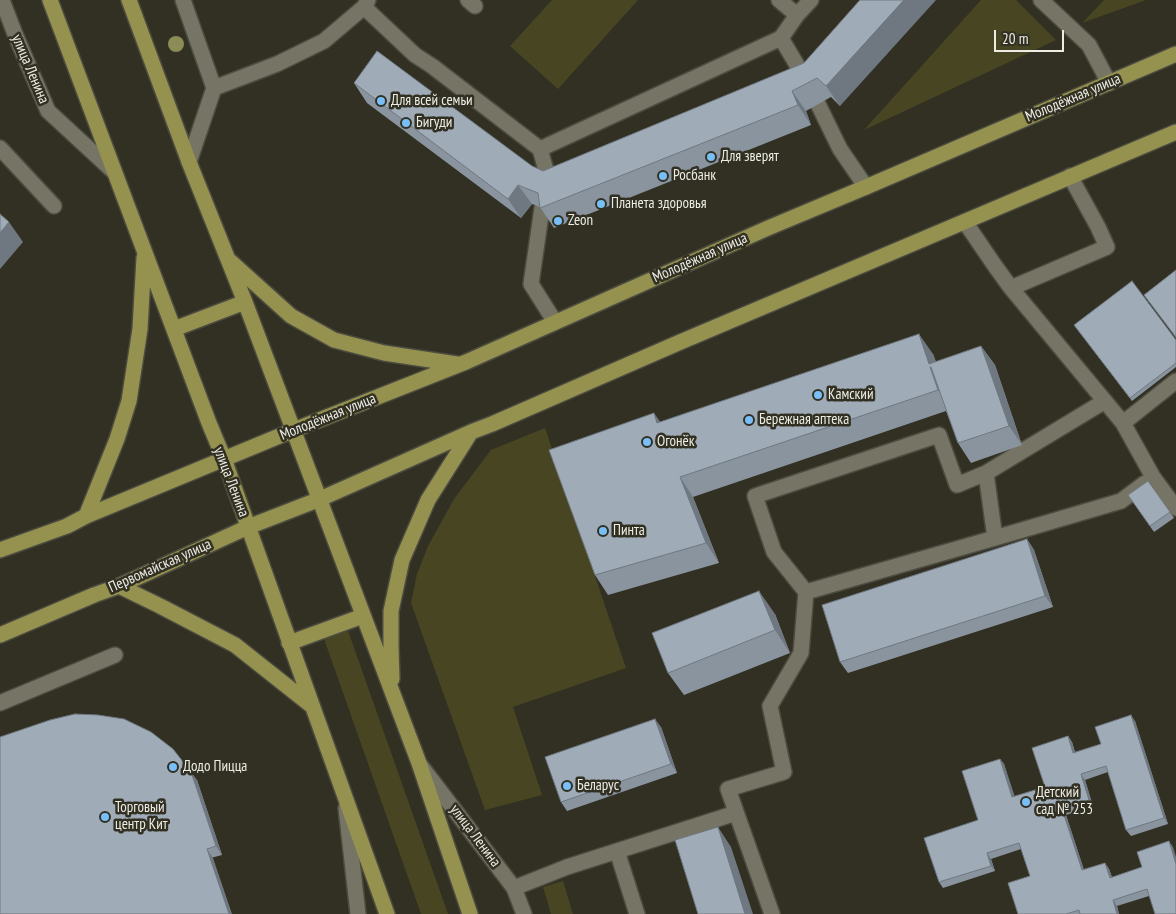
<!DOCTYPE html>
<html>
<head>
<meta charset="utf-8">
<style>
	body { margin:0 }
	#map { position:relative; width:1176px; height:914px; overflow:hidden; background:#313023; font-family:"PT Sans Narrow",sans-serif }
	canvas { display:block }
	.scale { position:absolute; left:994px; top:30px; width:70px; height:22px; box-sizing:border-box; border:2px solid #edede5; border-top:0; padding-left:6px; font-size:15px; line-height:18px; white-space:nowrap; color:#edede5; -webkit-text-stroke:4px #313023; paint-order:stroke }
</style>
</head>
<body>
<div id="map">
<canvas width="1176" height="914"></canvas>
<div class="scale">20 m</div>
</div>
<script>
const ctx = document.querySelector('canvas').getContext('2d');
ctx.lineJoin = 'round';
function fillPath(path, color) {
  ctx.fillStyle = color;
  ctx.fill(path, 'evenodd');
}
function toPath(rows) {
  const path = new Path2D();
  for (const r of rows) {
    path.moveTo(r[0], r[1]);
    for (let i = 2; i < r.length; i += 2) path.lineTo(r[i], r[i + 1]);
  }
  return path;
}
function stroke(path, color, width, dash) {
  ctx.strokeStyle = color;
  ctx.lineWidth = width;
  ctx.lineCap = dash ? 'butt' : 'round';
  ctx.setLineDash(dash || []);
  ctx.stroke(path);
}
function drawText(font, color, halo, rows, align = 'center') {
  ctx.font = font + ' "PT Sans Narrow",sans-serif';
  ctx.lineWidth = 5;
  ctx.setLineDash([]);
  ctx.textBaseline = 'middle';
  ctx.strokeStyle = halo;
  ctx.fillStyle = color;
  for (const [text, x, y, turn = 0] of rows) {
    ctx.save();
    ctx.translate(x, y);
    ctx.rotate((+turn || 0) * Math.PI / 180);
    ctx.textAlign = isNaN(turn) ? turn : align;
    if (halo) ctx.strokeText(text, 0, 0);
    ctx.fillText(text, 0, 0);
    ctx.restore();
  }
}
fillPath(toPath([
	[552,0,638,0,558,89,510,46],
	[981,0,1016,0,1056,40,864,130],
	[1104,0,1146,0,1082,23],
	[545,428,626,668,513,707,542,795,485,810,411,603,417,574,428,546,454,499,491,450],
	[347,628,448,914,421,914,323,636],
	[563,881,573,914,551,914,543,887]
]), '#484622');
const minor = toPath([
	[2,0,15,34,48,111,113,171],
	[183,0,214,88,189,162],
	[468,0,475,6],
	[779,0,797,15],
	[1041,0,1089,45,1109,83],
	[364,7,415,55,432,66,540,149,781,38,797,15,811,0],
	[781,38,807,82],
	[214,88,277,64,324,41,364,7,368,0],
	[818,104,840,149,866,187],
	[0,148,54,206],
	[540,149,551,188],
	[542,208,531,284,555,322],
	[965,222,995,266,1011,288,1123,423,1153,477,1176,508],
	[1011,288,1107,247,1098,227,1070,176],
	[1123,423,1176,381],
	[995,538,1121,501,1145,483],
	[806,592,995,538,986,473],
	[0,703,115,655],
	[421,766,514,888,524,914],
	[346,808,358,914],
	[617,851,637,914],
	[514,888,567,867,736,813],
	[772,914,728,789,784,772,770,706,801,653,806,592,774,552,755,496,939,435,957,485,986,473,1105,401]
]);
const major = toPath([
	[50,0,209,423,224,459,387,914],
	[129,0,189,162,245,302,419,763,470,914],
	[230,261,291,316,334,340,384,353,457,364],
	[174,329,245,302],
	[86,516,117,439,129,401,140,329,144,258],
	[0,550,67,526,86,516,294,430,466,362,768,228,866,187,1176,54],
	[119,586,160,606,235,645,312,706],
	[0,635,94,595,119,586,248,527,320,499,471,432,492,424,678,343,1176,132],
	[289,643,363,616],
	[392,679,391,647,391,611,402,560,428,500,471,432]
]);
stroke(minor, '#4c4b40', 18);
stroke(major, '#4c4b40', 18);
stroke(minor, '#757465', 15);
stroke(major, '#95914f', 15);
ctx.fillStyle = '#8d8b58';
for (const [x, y] of [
	[176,44]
]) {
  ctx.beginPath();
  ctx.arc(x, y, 8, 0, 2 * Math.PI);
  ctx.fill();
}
fillPath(toPath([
	[860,0,840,106,831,97,806,111,811,125,554,228,540,207,532,204,521,218,367,103,354,83,532,166,543,171,804,63],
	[1176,270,1176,338,1144,295],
	[1074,325,1176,340,1176,367,1132,401],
	[981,346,995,365,1022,445,971,463,958,443,946,411,693,497,719,563,608,595,595,575,660,422,933,354,936,362],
	[1148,481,1174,518,1154,532,1128,495],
	[1027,539,1034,550,1053,607,848,673,840,662],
	[775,614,790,653,684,695,668,673],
	[1135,721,1168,824,1131,836,1126,830,1108,772,1085,780,1093,806,1066,815,1084,870,1105,863,1109,869,1112,877,1142,867,1173,847,1149,896,1117,906,1119,914,1018,914,1030,876,1021,849,991,859,995,871,943,888,939,882,978,820,1000,759,1004,764,1014,797,1045,787,1068,736,1072,742,1075,752,1101,744],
	[661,727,677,773,567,811,561,802],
	[197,780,222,855,0,914]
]), '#89949e');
fillPath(toPath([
	[904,0,936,0,840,106,826,86],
	[792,91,806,111,811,125,798,105],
	[518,185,532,204,521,218,508,199],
	[9,222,23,242,0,269,0,233],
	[919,334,933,354,943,383,929,364],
	[981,346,995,365,1022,445,1009,426],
	[930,367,944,387,952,409,938,390],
	[654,413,668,433,657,423],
	[680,477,693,497,719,563,706,543],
	[1027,539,1034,550,1053,607,1045,596],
	[759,591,775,614,790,653,775,630],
	[1131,715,1135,721,1168,824,1164,818],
	[655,719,661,727,677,773,671,764],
	[1068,736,1072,742,1077,759,1073,753],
	[1000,759,1004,764,1017,803,1012,797],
	[191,772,197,780,222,855,216,846],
	[1081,774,1085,780,1093,806,1089,800],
	[1062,809,1066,815,1086,876,1082,870],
	[718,827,731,847,753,914,745,914],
	[1169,841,1173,847,1176,857,1176,864],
	[207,849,213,858,232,914,229,914],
	[987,853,991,859,995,871,991,866],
	[1105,863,1109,869,1114,883,1110,878],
	[1113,900,1117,906,1119,914,1117,914]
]), '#6f7881');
const building = toPath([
	[860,0,904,0,826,86,817,78,792,91,798,105,540,208,538,193,518,185,508,199,354,83,377,51,532,166,543,171,804,63,860,0],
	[0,214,9,222,0,233,0,214],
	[1176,270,1176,337,1144,295,1176,270],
	[1132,281,1176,340,1176,363,1130,398,1074,325,1132,281],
	[919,334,929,364,981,346,1009,426,958,443,931,367,930,367,938,390,680,477,706,543,595,575,549,450,654,413,657,423,919,334],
	[1148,481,1170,512,1150,526,1128,495,1148,481],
	[1027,539,1045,596,840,662,822,605,1027,539],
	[759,591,775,630,668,673,652,633,759,591],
	[75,714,98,715,124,719,151,732,173,749,191,772,216,846,207,849,229,914,0,914,0,737,50,720,75,714],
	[1131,715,1164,818,1126,830,1106,766,1081,774,1089,800,1062,809,1082,870,1105,863,1110,878,1142,867,1137,852,1169,841,1176,864,1176,914,1155,914,1147,889,1113,900,1117,914,1080,914,1079,910,1066,914,1018,914,1008,883,1030,876,1019,843,987,853,991,866,939,882,924,838,978,820,962,771,1000,759,1012,797,1045,787,1032,748,1068,736,1073,753,1101,744,1095,727,1131,715],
	[655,719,671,764,561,802,545,757,655,719],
	[718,827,745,914,698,914,675,840,718,827]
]);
fillPath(building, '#9facb8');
stroke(building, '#6f7881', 1);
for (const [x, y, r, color] of [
	[381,101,5,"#78bff7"],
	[406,123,5,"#78bff7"],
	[711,157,5,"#78bff7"],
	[663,176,5,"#78bff7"],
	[601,204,5,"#78bff7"],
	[558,221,5,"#78bff7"],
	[818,395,5,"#78bff7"],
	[749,420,5,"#78bff7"],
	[647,442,5,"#78bff7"],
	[603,531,5,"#78bff7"],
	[173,767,5,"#78bff7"],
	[567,786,5,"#78bff7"],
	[1026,802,5,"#78bff7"],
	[105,817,5,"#78bff7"]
]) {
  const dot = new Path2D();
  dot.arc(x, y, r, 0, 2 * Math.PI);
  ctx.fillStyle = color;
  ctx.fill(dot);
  stroke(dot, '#313023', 2);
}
drawText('15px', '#edede5', '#313023', [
	["улица Ленина",30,69,67],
	["Молодёжная улица",1073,98,-23],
	["Молодёжная улица",700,258,-24],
	["Молодёжная улица",328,417,-22],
	["улица Ленина",231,482,69],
	["Первомайская улица",160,566,-24],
	["улица Ленина",475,836,53]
]);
drawText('15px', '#edede5', '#313023', [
	["Для всей семьи",391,101],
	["Бигуди",416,123],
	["Для зверят",721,157],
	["Росбанк",673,176],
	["Планета здоровья",611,204],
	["Zeon",568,221],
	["Камский",828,395],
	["Бережная аптека",759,420],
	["Огонёк",657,442],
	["Пинта",613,531],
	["Додо Пицца",183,767],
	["Беларус",577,786],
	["Детский",1036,793],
	["сад № 253",1036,810],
	["Торговый",115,808],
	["центр Кит",115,825]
], 'left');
</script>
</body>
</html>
